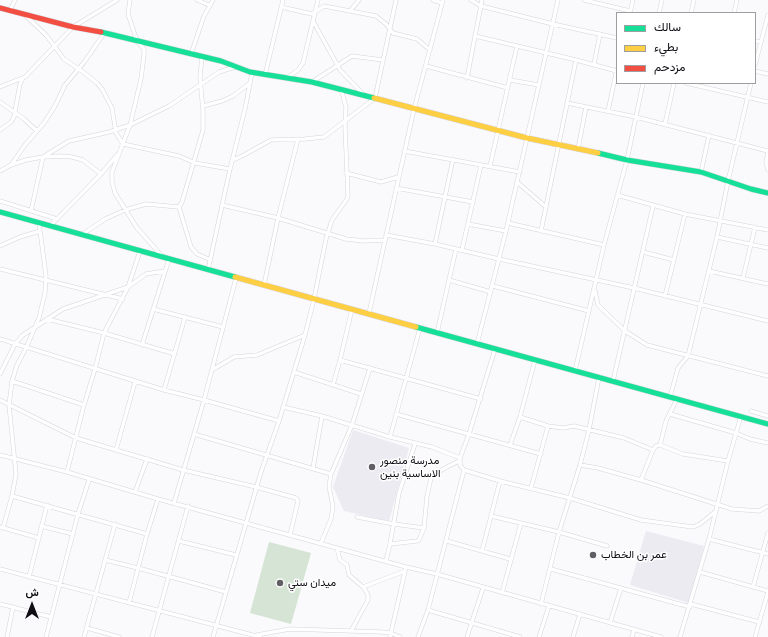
<!DOCTYPE html>
<html>
<head>
<meta charset="utf-8">
<style>
	body { margin:0 }
	#map { position:relative; width:768px; height:637px; overflow:hidden; background:#faf9fc; font-family:"Fira Sans Condensed",Vazirmatn,sans-serif }
	canvas { display:block }
	.legend { position:absolute; left:616px; top:12px; width:140px; height:72px; box-sizing:border-box; background:#fff; border:1px solid #9f9ea1; margin:0; padding:5px 7px; list-style:none; font-size:12px; color:#0f0c14 }
	.legend li { display:flex; align-items:center; gap:8px; height:20px }
	.legend b { width:20px; border:1px solid #9f9ea1 }
	.north { position:absolute; left:12px; top:585px; width:40px; height:40px; -webkit-text-stroke:3px #fff; paint-order:stroke; rotate:0deg; font-size:11px; font-weight:700; line-height:16px; text-align:center; color:#0f0c14 }
	.north::after { content:''; display:block; margin:auto; width:14px; height:18px; background:#0f0c14; clip-path:polygon(50% 0,100% 100%,50% 72%,0 100%) }
</style>
</head>
<body>
<div id="map">
<canvas width="768" height="637"></canvas>
<ul class="legend">
<li><b style="height:5px;background:#16e098"></b>سالك</li>
<li><b style="height:5px;background:#ffcf43"></b>بطيء</li>
<li><b style="height:5px;background:#f24e42"></b>مزدحم</li>
</ul>
<div class="north">ش</div>
</div>
<script>
const ctx = document.querySelector('canvas').getContext('2d');
ctx.lineJoin = 'round';
function fillPath(path, color) {
  ctx.fillStyle = color;
  ctx.fill(path, 'evenodd');
}
function toPath(rows) {
  const path = new Path2D();
  for (const r of rows) {
    path.moveTo(r[0], r[1]);
    for (let i = 2; i < r.length; i += 2) path.lineTo(r[i], r[i + 1]);
  }
  return path;
}
function stroke(path, color, width, dash) {
  ctx.strokeStyle = color;
  ctx.lineWidth = width;
  ctx.lineCap = dash ? 'butt' : 'round';
  ctx.setLineDash(dash || []);
  ctx.stroke(path);
}
function drawText(font, color, halo, rows, align = 'center') {
  ctx.font = font + ' "Fira Sans Condensed",Vazirmatn,sans-serif';
  ctx.lineWidth = 3;
  ctx.setLineDash([]);
  ctx.textBaseline = 'middle';
  ctx.strokeStyle = halo;
  ctx.fillStyle = color;
  for (const [text, x, y, turn = 0] of rows) {
    ctx.save();
    ctx.translate(x, y);
    ctx.rotate((+turn || 0) * Math.PI / 180);
    ctx.textAlign = isNaN(turn) ? turn : align;
    if (halo) ctx.strokeText(text, 0, 0);
    ctx.fillText(text, 0, 0);
    ctx.restore();
  }
}
fillPath(toPath([
	[353,430,409,448,389,521,344,511,333,487],
	[646,531,704,546,689,603,630,585]
]), '#edebf2');
fillPath(toPath([
	[269,542,311,553,291,624,250,613]
]), '#d5e4d4');
const street = toPath([
	[130,0,128,14,137,41,144,49,144,55,141,79,130,125,112,172,112,182,115,193,137,228,161,255],
	[197,0,209,5],
	[433,0,442,3],
	[471,0,481,6,553,24,617,38],
	[584,0,630,11],
	[281,7,312,14,324,6,376,16,386,24,393,33,417,39,430,50],
	[10,10,15,0],
	[350,11,359,0],
	[630,13,633,0],
	[659,13,662,0],
	[691,13,694,0],
	[734,13,737,0],
	[26,16,46,35,64,59,83,72,97,83,102,89,112,108,116,133,123,144,179,156,195,163,230,169],
	[313,21,340,70,364,95],
	[475,36,576,60,617,71],
	[755,41,761,42],
	[191,54,204,16,213,0],
	[202,56,200,78,203,111,203,130,182,202,179,207,191,247,197,254,211,260],
	[594,64,600,34],
	[755,65,768,15],
	[426,66,508,88],
	[755,71,768,74],
	[265,75,283,0],
	[287,78,298,70,303,63,318,0],
	[467,78,482,0],
	[510,80,539,85],
	[312,82,352,56,383,60],
	[686,83,768,102],
	[0,87,25,77,73,27,117,0],
	[0,102,24,119,37,131],
	[567,103,636,117,768,151],
	[203,106,222,101,233,96,250,83],
	[608,111,617,69],
	[665,124,674,83],
	[0,130,11,122,14,117,20,84,23,78],
	[578,149,586,107],
	[404,151,520,172],
	[768,152,766,162,768,170],
	[233,160,242,156,271,140,305,139,324,137,375,98,396,0],
	[11,165,25,145,44,123,55,106,65,85,85,61,105,32],
	[490,166,517,46],
	[0,171,11,165,26,160,43,157,60,156,72,157,83,160,101,174],
	[701,172,709,135],
	[346,173,381,182,398,177],
	[517,182,546,207],
	[396,188,473,202],
	[617,195,685,214,768,230],
	[0,201,57,219],
	[222,205,278,218,346,239,364,241,385,240],
	[31,211,43,157,69,141,109,132,130,125,169,106,219,72,235,67],
	[508,223,604,245],
	[468,224,506,231],
	[50,226,101,174,118,154],
	[541,231,576,60],
	[83,234,105,219,125,210,146,204,179,207],
	[386,235,435,244,499,259,634,288,768,321],
	[717,237,768,248],
	[435,244,453,159],
	[0,246,20,237,40,231],
	[462,250,481,165],
	[643,252,674,260],
	[0,269,123,299],
	[208,270,230,169,245,109,252,73],
	[709,271,768,284],
	[743,278,755,227],
	[449,280,491,292],
	[264,285,278,218,298,139],
	[493,286,589,311],
	[595,291,598,305,625,331,647,345,768,376],
	[665,296,685,214],
	[153,309,223,327],
	[369,313,414,109,443,0],
	[47,319,104,333,175,354],
	[437,333,456,249],
	[0,339,164,390,204,400,279,421],
	[477,344,506,231,558,0],
	[142,345,169,259],
	[340,360,481,399],
	[212,370,234,357,257,355,305,335],
	[575,371,604,245,627,160,643,83],
	[294,372,361,394],
	[0,374,15,344,23,335,63,309,128,287,146,274,165,271],
	[12,381,84,405],
	[613,381,653,206],
	[333,385,340,360,352,309],
	[164,390,185,317],
	[670,397,678,368,688,356,717,237,728,181,751,83],
	[0,400,76,438,183,470,256,487,296,498,298,501,290,535],
	[283,407,322,416,390,437,432,447,460,458],
	[751,411,768,416],
	[396,414,541,454],
	[670,414,736,433,750,439,768,443],
	[520,417,548,426,563,428,574,426,624,438,653,450],
	[194,434,331,474],
	[390,437,420,328],
	[510,445,520,417,535,360],
	[660,445,683,454,728,461],
	[116,450,135,382],
	[0,455,67,472,158,499,406,567,437,574,661,637],
	[580,465,598,468,641,480,653,450,656,446,660,445,666,421,677,399],
	[313,468,322,416],
	[464,470,500,481,570,498,641,520,693,527,700,524,716,511],
	[67,472,84,405,95,369,104,333,128,287,140,251],
	[641,480,732,509,759,511,768,506],
	[531,488,548,426],
	[135,492,147,459],
	[12,496,147,534],
	[174,503,204,400,236,278],
	[491,516,559,532,607,546],
	[357,517,394,524,424,528],
	[41,526,73,534],
	[0,527,39,538],
	[3,528,12,496,16,474,9,405,12,381,17,365,26,348,39,318,45,293,46,276,39,223],
	[709,539,768,554],
	[179,541,236,555],
	[447,541,510,559],
	[321,543,331,519,333,507,329,486,331,474,352,425,370,368],
	[390,544,417,541,419,540,424,528,427,496,431,478,434,475,445,468,459,461],
	[337,548,340,560,347,565,349,575,363,587,367,593,368,596,368,600,351,631],
	[482,551,500,481],
	[105,560,138,568,226,592],
	[386,561,390,544,399,493,415,444],
	[0,569,260,637],
	[551,569,690,607],
	[700,572,768,591],
	[29,577,47,505],
	[363,587,405,571],
	[753,587,768,533],
	[502,593,521,523],
	[129,603,147,534,158,499],
	[0,604,51,617],
	[541,604,559,532,580,465,589,430,599,377],
	[691,604,759,622],
	[428,610,520,637],
	[610,623,621,588],
	[87,628,119,637],
	[257,635,290,629,382,632,391,633,400,637],
	[7,637,13,607],
	[46,637,78,514,89,480],
	[84,637,115,524],
	[152,637,188,506],
	[213,637,261,472,279,421,305,335,314,299,326,239,332,220,347,199,348,195,345,127,346,107,341,89],
	[390,637,406,567],
	[418,637,428,610,464,470,460,465,460,458,469,434,495,349],
	[467,637,483,588],
	[539,637,549,606],
	[573,637,580,614],
	[632,637,634,630],
	[680,637,709,539,728,461,741,416],
	[755,637,768,592]
]);
const fast = toPath([
	[101,32,221,61,250,72,312,82,374,98],
	[598,153,627,160,701,172,751,189,768,193],
	[0,212,235,277],
	[416,327,768,424]
]);
const slow = toPath([
	[374,98,527,138,598,153],
	[235,277,416,327]
]);
const jam = toPath([
	[0,8,73,27,101,32]
]);
stroke(street, '#d5d4d9', 4.5);
stroke(fast, '#d5d4d9', 6);
stroke(slow, '#d5d4d9', 6);
stroke(jam, '#d5d4d9', 6);
stroke(street, '#fefeff', 3.5);
stroke(fast, '#16e098', 5);
stroke(slow, '#ffcf43', 5);
stroke(jam, '#f24e42', 5);
for (const [x, y, r, color] of [
	[372,467,4,"#615f65"],
	[593,555,4,"#615f65"],
	[280,583,4,"#615f65"]
]) {
  const dot = new Path2D();
  dot.arc(x, y, r, 0, 2 * Math.PI);
  ctx.fillStyle = color;
  ctx.fill(dot);
  stroke(dot, '#fff', 1.5);
}
drawText('11px', '#0f0c14', '#fff', [
	["مدرسة منصور",380,461],
	["الاساسية بنين",380,474],
	["عمر بن الخطاب",601,555],
	["ميدان ستي",288,583]
], 'left');
</script>
</body>
</html>
